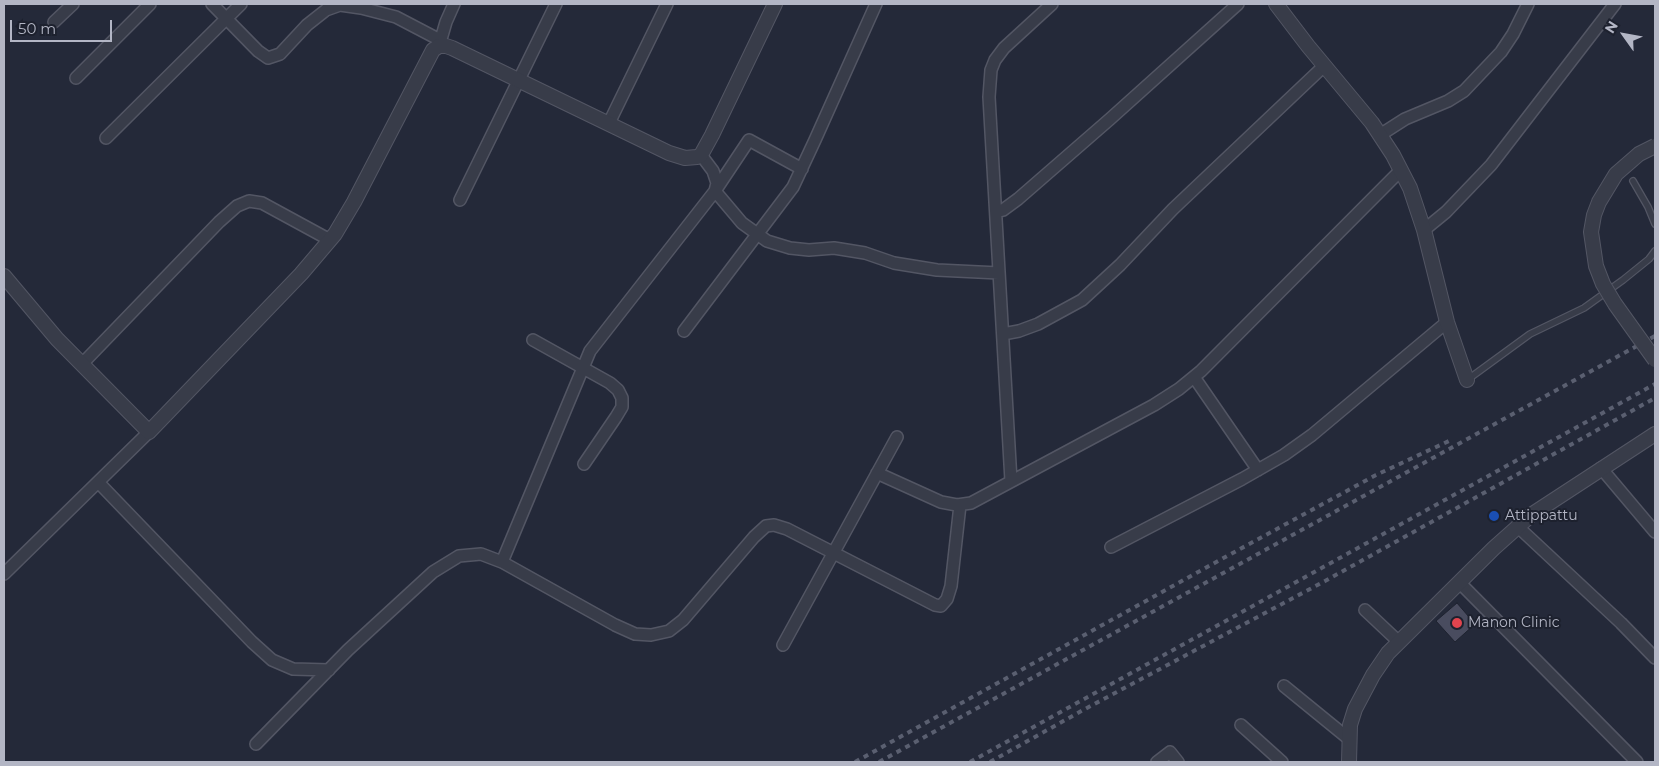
<!DOCTYPE html>
<html>
<head>
<meta charset="utf-8">
<style>
	body { margin:0 }
	#map { position:relative; width:1659px; height:766px; overflow:hidden; background:#242939; font-family:Montserrat,sans-serif }
	canvas { display:block }
	.frame { position:absolute; inset:0; border:5px solid #b3b6c5; pointer-events:none }
	.north { position:absolute; left:1599px; top:10px; width:50px; height:50px; -webkit-text-stroke:4px #1d212e; paint-order:stroke; rotate:302deg; font-size:14px; font-weight:700; line-height:20px; text-align:center; color:#b3b6c5 }
	.north::after { content:''; display:block; margin:auto; width:18px; height:22px; background:#b3b6c5; clip-path:polygon(50% 0,100% 100%,50% 72%,0 100%) }
	.scale { position:absolute; left:10px; top:20px; width:102px; height:22px; box-sizing:border-box; border:2px solid #b3b6c5; border-top:0; padding-left:6px; font-size:15px; line-height:18px; white-space:nowrap; color:#b3b6c5; -webkit-text-stroke:4px #1d212e; paint-order:stroke }
</style>
</head>
<body>
<div id="map">
<canvas width="1659" height="766"></canvas>
<div class="frame"></div>
<div class="north">N</div>
<div class="scale">50 m</div>
</div>
<script>
const ctx = document.querySelector('canvas').getContext('2d');
ctx.lineJoin = 'round';
function fillPath(path, color) {
  ctx.fillStyle = color;
  ctx.fill(path, 'evenodd');
}
function toPath(rows) {
  const path = new Path2D();
  for (const r of rows) {
    path.moveTo(r[0], r[1]);
    for (let i = 2; i < r.length; i += 2) path.lineTo(r[i], r[i + 1]);
  }
  return path;
}
function stroke(path, color, width, dash) {
  ctx.strokeStyle = color;
  ctx.lineWidth = width;
  ctx.lineCap = dash ? 'butt' : 'round';
  ctx.setLineDash(dash || []);
  ctx.stroke(path);
}
function drawText(font, color, halo, rows, align = 'center') {
  ctx.font = font + ' Montserrat,sans-serif';
  ctx.lineWidth = 4;
  ctx.setLineDash([]);
  ctx.textBaseline = 'middle';
  ctx.strokeStyle = halo;
  ctx.fillStyle = color;
  for (const [text, x, y, turn = 0] of rows) {
    ctx.save();
    ctx.translate(x, y);
    ctx.rotate((+turn || 0) * Math.PI / 180);
    ctx.textAlign = isNaN(turn) ? turn : align;
    if (halo) ctx.strokeText(text, 0, 0);
    ctx.fillText(text, 0, 0);
    ctx.restore();
  }
}
const building = toPath([
	[1457,603,1475,624,1455,642,1436,621,1457,603]
]);
fillPath(building, '#494c5f');
stroke(building, '#1f2330', 1);
const service = toPath([
	[1633,181,1648,207,1655,224],
	[1467,380,1530,334,1584,308,1623,280,1649,259,1655,251]
]);
const minor = toPath([
	[212,4,258,51,268,58,280,54,307,25,326,10,340,5,361,8,396,17,440,40],
	[54,22,73,4],
	[439,46,446,22,454,4],
	[76,78,150,4],
	[609,123,667,4],
	[1380,135,1405,119,1448,101,1464,91,1501,52,1513,34,1528,4],
	[106,138,241,4],
	[701,155,713,171,717,183,715,191],
	[715,191,742,223,767,241,790,248,809,250,834,248,865,253,894,263,937,270,999,273],
	[460,200,556,4],
	[996,212,1003,210,1018,199,1110,119,1238,4],
	[1424,230,1446,212,1491,165,1615,4],
	[684,331,793,187,815,140,876,4],
	[1003,334,1019,331,1038,324,1082,300,1120,265,1173,209,1324,66],
	[533,340,610,383,618,390,622,398,622,407,616,417,584,464],
	[82,364,219,222,237,206,249,201,262,203,330,240],
	[1194,377,1258,470],
	[1601,468,1655,532],
	[877,473,941,502,957,505,971,503,1154,405,1179,389,1201,371,1401,170],
	[1011,481,989,97,991,70,995,60,1004,48,1052,4],
	[98,482,252,642,272,660,293,669,329,670],
	[1517,526,1621,623,1655,658],
	[1111,547,1242,479,1284,455,1312,435,1447,322],
	[502,562,590,351,715,191,749,140,802,169],
	[4,574,149,432],
	[1459,582,1637,762],
	[1365,610,1399,642],
	[783,645,897,437],
	[1284,686,1349,739],
	[1241,725,1282,762],
	[256,744,348,650,433,572,459,556,481,554,502,562,615,625,635,634,651,635,669,631,683,620,754,537,766,526,774,525,787,529,935,605,941,606,947,599,951,586,960,505],
	[1157,762,1170,752,1178,762]
]);
const tertiary = toPath([
	[1276,4,1308,46,1372,123,1393,155,1410,188,1424,230,1447,322,1467,380],
	[4,276,57,339,149,432,301,274,335,234,354,202,433,50,439,46,446,46,452,48,669,153,685,158,697,157,701,155,712,135,775,4],
	[1349,762,1350,725,1355,709,1373,675,1388,653,1494,548,1531,515,1655,434]
]);
stroke(service, '#535664', 8);
stroke(minor, '#535664', 14);
stroke(tertiary, '#535664', 16);
stroke(service, '#383c49', 5.5);
stroke(minor, '#383c49', 11);
stroke(tertiary, '#383c49', 14);
stroke(toPath([
	[855,762,1218,561,1376,475,1451,440],
	[879,762,1655,336],
	[970,762,1655,384],
	[990,762,1085,709,1325,581,1655,398]
]), '#5a5f70', 4, [5, 5]);
const tertiaryBridge = toPath([
	[1655,146,1639,154,1616,174,1599,202,1594,215,1591,232,1596,266,1603,284,1615,304,1655,360]
]);
stroke(tertiaryBridge, '#535664', 16, []);
stroke(tertiaryBridge, '#383c49', 14);
for (const [x, y, r, color] of [
	[1494,516,6,"#1a4fb4"],
	[1457,623,6,"#e0444e"]
]) {
  const dot = new Path2D();
  dot.arc(x, y, r, 0, 2 * Math.PI);
  ctx.fillStyle = color;
  ctx.fill(dot);
  stroke(dot, '#1d212e', 2);
}
drawText('14px', '#b3b6c5', '#1d212e', [
	["Attippattu",1505,516],
	["Manon Clinic",1468,623]
], 'left');
</script>
</body>
</html>
